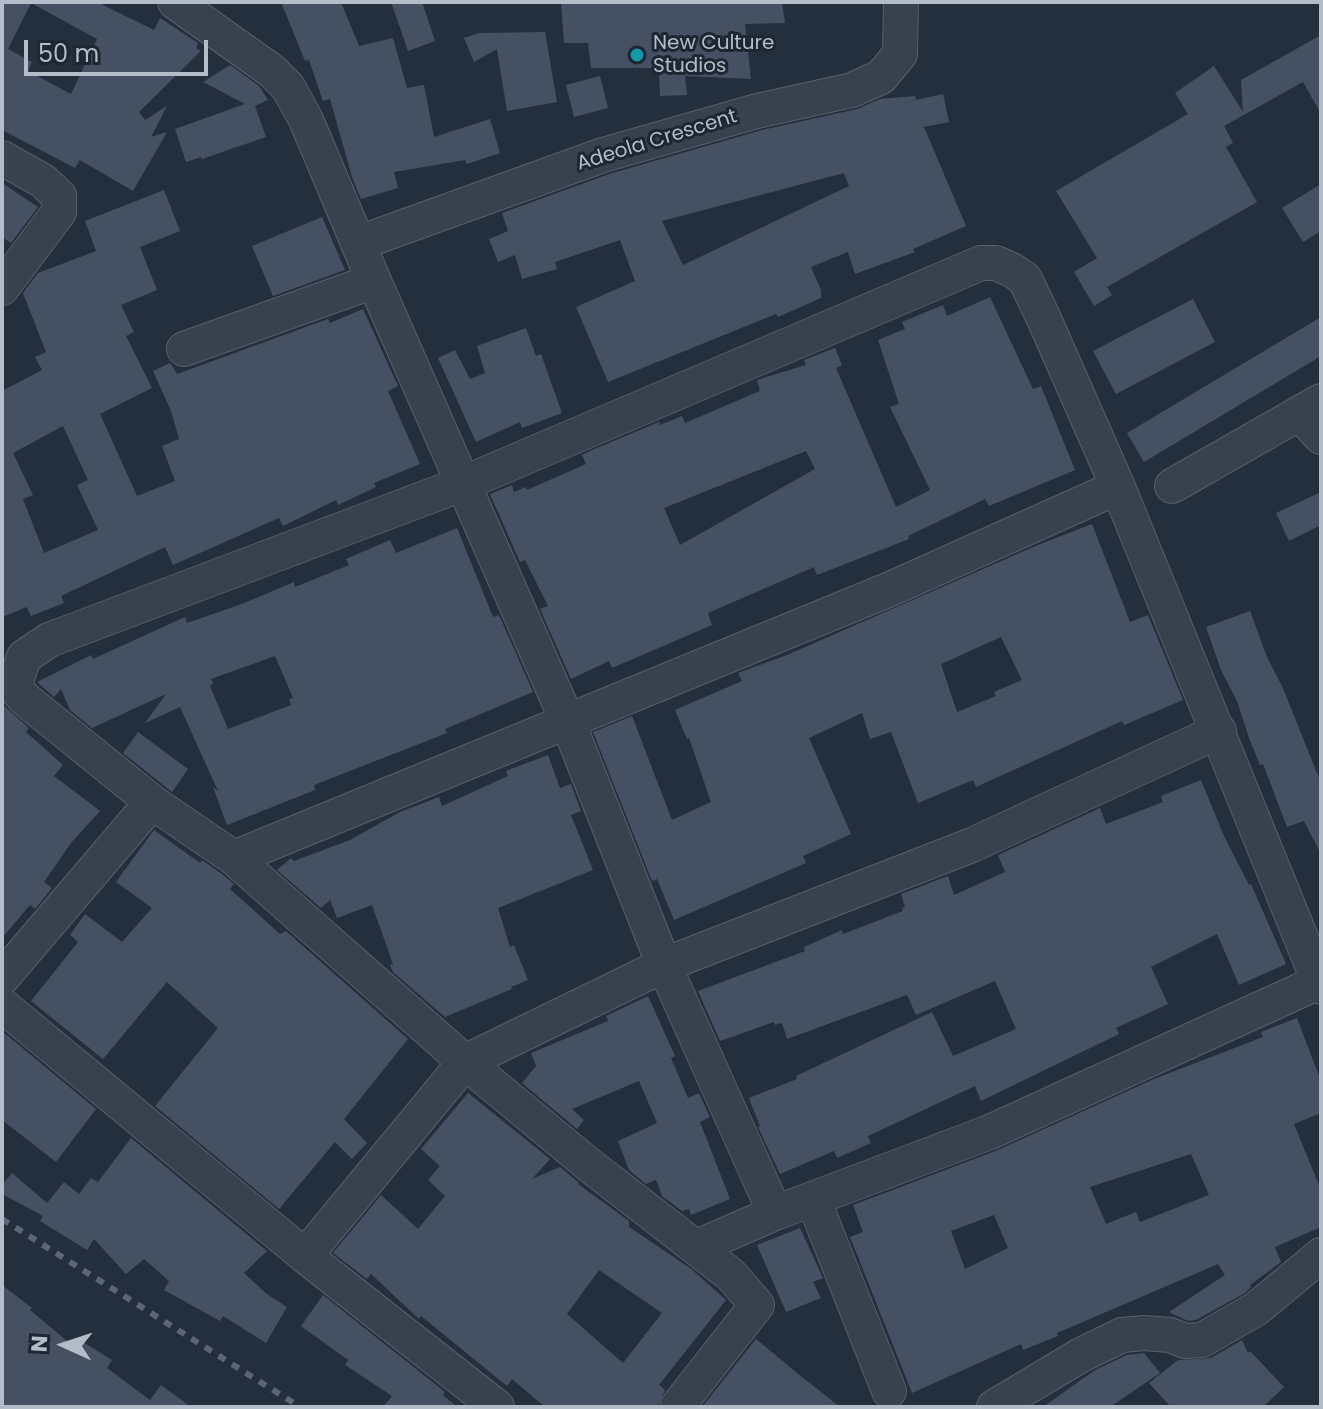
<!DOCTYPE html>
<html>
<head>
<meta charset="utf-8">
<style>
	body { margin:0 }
	#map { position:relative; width:1323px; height:1409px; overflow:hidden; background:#242f3e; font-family:Poppins,sans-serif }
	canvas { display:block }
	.frame { position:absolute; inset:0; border:4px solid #b4bcc9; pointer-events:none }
	.north { position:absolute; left:24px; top:1305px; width:80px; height:80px; -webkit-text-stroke:6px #1d2633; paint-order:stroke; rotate:273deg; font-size:22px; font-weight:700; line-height:32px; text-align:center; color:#b4bcc9 }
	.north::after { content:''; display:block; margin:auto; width:28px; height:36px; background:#b4bcc9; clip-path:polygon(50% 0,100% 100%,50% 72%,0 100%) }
	.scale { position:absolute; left:24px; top:40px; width:184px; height:36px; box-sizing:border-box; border:4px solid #b4bcc9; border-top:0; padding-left:10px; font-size:24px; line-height:28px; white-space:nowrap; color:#b4bcc9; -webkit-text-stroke:6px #1d2633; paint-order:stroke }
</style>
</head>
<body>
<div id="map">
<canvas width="1323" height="1409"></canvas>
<div class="frame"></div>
<div class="north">N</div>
<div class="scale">50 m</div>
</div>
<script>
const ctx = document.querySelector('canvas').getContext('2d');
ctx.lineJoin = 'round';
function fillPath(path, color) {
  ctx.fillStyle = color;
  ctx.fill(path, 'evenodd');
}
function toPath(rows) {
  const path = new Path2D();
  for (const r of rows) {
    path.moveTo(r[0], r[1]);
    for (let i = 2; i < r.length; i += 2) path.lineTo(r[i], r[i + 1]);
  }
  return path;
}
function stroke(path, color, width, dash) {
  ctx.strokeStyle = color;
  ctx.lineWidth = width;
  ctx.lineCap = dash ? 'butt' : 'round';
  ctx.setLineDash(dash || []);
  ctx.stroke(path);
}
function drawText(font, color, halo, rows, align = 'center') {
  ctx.font = font + ' Poppins,sans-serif';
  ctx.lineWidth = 6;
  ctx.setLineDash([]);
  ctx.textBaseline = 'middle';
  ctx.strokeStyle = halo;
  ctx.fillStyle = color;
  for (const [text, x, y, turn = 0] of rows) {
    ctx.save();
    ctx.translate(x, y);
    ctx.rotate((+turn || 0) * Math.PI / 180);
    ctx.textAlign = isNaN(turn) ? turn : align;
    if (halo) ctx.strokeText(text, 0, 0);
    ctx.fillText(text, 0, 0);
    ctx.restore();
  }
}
fillPath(toPath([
	[2,2,97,2,154,30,160,18,198,43,196,48,201,51,139,112,145,120,167,106,151,137,167,132,133,191,80,160,75,168,2,130],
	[31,3,97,39,71,94,28,71,32,62,8,49],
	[281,2,341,2,359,46,393,38,407,88,424,85,434,137,490,119,500,153,467,164,465,160,394,172,398,188,361,199,352,177,330,99,323,101,309,60,305,61],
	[391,2,422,2,435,41,408,51],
	[561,2,782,2,785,23,745,24,751,79,685,76,687,95,660,96,659,68,591,68,588,43,564,43],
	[545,32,557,102,507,111,497,49,474,62,464,38,479,33],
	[1321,35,1321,114,1303,82,1224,126,1233,143,1226,147,1257,202,1107,287,1112,295,1094,306,1074,272,1097,258,1056,191,1188,114,1175,93,1214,66,1243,112,1241,80],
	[230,65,259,86,268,100,255,106,266,137,202,159,201,157,186,162,175,129,245,104,203,82],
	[600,76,608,108,574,117,566,85],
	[943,94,949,122,924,127,966,226,913,249,915,252,855,274,848,252,811,267,821,290,821,298,778,317,776,314,608,382,576,307,635,281,620,240,555,262,557,269,522,279,515,255,498,262,489,239,508,231,502,213,609,174,762,130,857,109,880,99,915,96,916,100],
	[844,173,849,186,683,265,662,221],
	[2,183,38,207,11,243,2,237],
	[1321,184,1321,231,1303,242,1282,208],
	[164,190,180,231,140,247,157,290,121,305,134,332,126,336,152,388,100,414,137,496,175,481,162,446,179,439,171,411,153,371,170,363,177,374,328,319,330,323,363,309,398,386,388,391,420,464,374,483,376,487,338,505,336,500,283,526,279,518,173,565,165,547,61,596,64,603,31,616,27,607,2,617,2,391,42,370,35,357,46,352,23,293,38,273,96,251,85,221],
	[63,426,88,480,77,485,98,530,44,553,23,499,33,495,13,453],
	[322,217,345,270,273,296,252,246],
	[990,297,1033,389,1041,386,1075,470,989,506,985,499,908,536,909,539,817,575,814,567,708,613,712,625,612,668,609,661,571,679,540,609,548,606,525,560,520,562,490,494,512,485,514,492,526,487,527,490,586,464,582,455,592,450,659,422,660,425,682,416,685,423,760,391,757,380,806,365,804,360,835,348,842,365,836,368,896,507,930,490,890,407,899,404,878,340,905,329,902,322,943,305,947,316],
	[806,451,815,469,680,545,664,508],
	[1193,299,1215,342,1116,394,1093,351],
	[1321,317,1321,356,1144,462,1127,433],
	[526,328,536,356,541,354,562,413,522,428,520,422,476,442,438,358,455,350,470,379,485,373,477,346],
	[1321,492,1321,525,1289,541,1276,513],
	[1092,524,1130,622,1148,615,1183,700,1124,725,1122,721,976,787,973,780,918,803,891,732,870,739,862,713,809,738,851,834,803,856,806,863,674,920,657,879,652,881,593,732,632,716,672,820,711,802,689,738,687,739,675,710,742,681,738,673,787,655,1038,545],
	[1001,637,1022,680,994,692,996,696,957,712,941,664],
	[457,528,493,617,499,615,533,692,445,729,447,733,314,785,315,790,227,825,213,787,218,791,180,707,145,723,166,694,92,728,70,710,61,689,54,697,37,682,91,655,93,659,185,617,187,623,242,604,294,582,295,587,349,565,346,559,390,540,396,553],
	[275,656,293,698,289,699,291,705,228,729,210,686,213,684,211,679],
	[1250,611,1267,657,1283,688,1321,783,1321,854,1304,821,1287,827,1263,764,1260,765,1249,738,1237,701,1221,670,1206,627],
	[2,704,29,728,26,732,63,765,54,776,100,811,71,843,44,882,52,888,35,909,30,905,2,938],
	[138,732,188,769,172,792,123,753],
	[548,755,560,788,571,784,581,811,571,815,593,870,498,908,510,947,514,945,528,980,511,987,512,989,445,1017,393,972,390,965,393,964,372,905,337,918,330,900,321,908,277,870,291,858,294,861,350,840,400,812,439,797,442,806,508,776,506,771],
	[1201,780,1224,836,1249,885,1251,884,1286,964,1239,985,1217,934,1151,967,1168,1004,1116,1028,1119,1034,981,1101,975,1086,868,1136,871,1143,837,1158,834,1151,780,1174,758,1127,760,1126,749,1098,797,1079,796,1076,932,1012,953,1056,1016,1029,995,981,916,1015,907,995,787,1039,782,1023,775,1025,774,1022,720,1041,698,991,805,951,804,947,842,930,843,934,903,911,902,908,905,907,901,894,948,876,954,895,1005,872,998,855,1100,808,1106,824,1163,802,1161,796],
	[154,830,200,863,202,860,222,874,234,884,230,889,280,934,286,931,408,1039,344,1119,367,1143,352,1159,335,1142,279,1209,155,1106,218,1028,167,982,103,1059,31,1001,78,942,70,935,85,914,122,942,152,908,116,882],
	[648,996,675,1056,671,1058,688,1098,699,1093,710,1117,700,1122,730,1199,691,1215,689,1209,682,1211,662,1196,656,1180,646,1184,629,1170,618,1141,657,1123,639,1081,572,1109,584,1120,577,1129,522,1083,536,1066,531,1053,608,1021,606,1016],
	[1297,1018,1321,1081,1321,1113,1294,1124,1321,1190,1321,1227,1275,1247,1281,1262,1250,1285,1251,1287,1245,1293,1196,1320,1188,1321,1169,1312,1225,1275,1218,1264,1057,1333,1058,1336,1023,1350,1021,1344,912,1393,850,1237,863,1232,853,1205,998,1150,1154,1079,1263,1037,1261,1032],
	[1191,1154,1209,1195,1140,1222,1136,1212,1106,1224,1090,1187],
	[994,1215,1008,1248,965,1269,951,1231],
	[2,1031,96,1109,56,1162,2,1120],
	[468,1093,550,1159,532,1179,560,1167,579,1183,578,1184,629,1221,629,1227,690,1268,726,1300,659,1385,665,1390,657,1407,545,1407,512,1379,507,1386,421,1316,419,1319,371,1274,367,1279,333,1253,381,1195,418,1229,445,1196,428,1180,440,1166,421,1149],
	[599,1270,662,1313,623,1363,567,1314],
	[131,1138,267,1251,244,1273,268,1295,287,1307,266,1343,223,1316,220,1321,164,1290,169,1281,144,1259,126,1274,94,1239,87,1250,40,1221,43,1216,2,1194,2,1185,12,1173,47,1203,64,1182,79,1194,91,1178,98,1182],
	[800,1228,823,1278,813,1282,821,1298,786,1312,757,1245],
	[2,1285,32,1308,30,1310,73,1346,78,1339,112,1360,107,1368,150,1400,161,1385,191,1407,2,1407],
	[323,1295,445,1392,443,1395,457,1407,383,1407,392,1396,345,1365,348,1360,301,1326],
	[756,1339,797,1373,840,1407,702,1407],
	[1242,1340,1248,1353,1250,1351,1284,1387,1263,1407,1171,1407,1149,1383,1178,1360,1211,1358],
	[1144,1353,1160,1373,1110,1407,1043,1407,1095,1370,1127,1355]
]), '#455162');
const minor = toPath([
	[175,2,272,71,288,87,306,120,374,281,567,720,664,965,775,1213],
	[2,158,43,181,59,196,59,212,2,288],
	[359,243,603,155,757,111,852,90,881,77,900,54,901,2],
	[184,349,374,281],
	[1299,413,1321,437],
	[1172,486,1321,401],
	[234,858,888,590,1118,487],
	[2,978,152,802],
	[2,1005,305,1256,497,1407],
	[813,1199,889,1391],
	[697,1247,775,1213,990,1132,1319,982],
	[305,1256,465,1062,664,965,972,845,1219,731],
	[677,1407,757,1305,731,1275,588,1164,465,1062,234,858,152,802,26,700,14,687,24,657,49,640,462,484,981,263,996,263,1012,270,1025,279,1044,319,1118,487,1321,987],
	[994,1407,1081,1355,1122,1335,1144,1333,1170,1335,1185,1341,1202,1340,1256,1309,1321,1255]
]);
stroke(minor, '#565f6c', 36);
stroke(minor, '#38414e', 34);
stroke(toPath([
	[2,1219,300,1407]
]), '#5a6575', 6, [8, 8]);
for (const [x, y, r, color] of [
	[637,55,8,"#0f9aa8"]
]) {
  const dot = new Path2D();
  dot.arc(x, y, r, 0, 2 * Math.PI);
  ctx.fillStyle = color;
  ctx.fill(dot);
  stroke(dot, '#1d2633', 3);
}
drawText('20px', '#b4bcc9', '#1d2633', [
	["New Culture",653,44],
	["Studios",653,67]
], 'left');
drawText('20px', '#b4bcc9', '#1d2633', [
	["Adeola Crescent",657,141,-17]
]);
</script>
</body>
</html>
